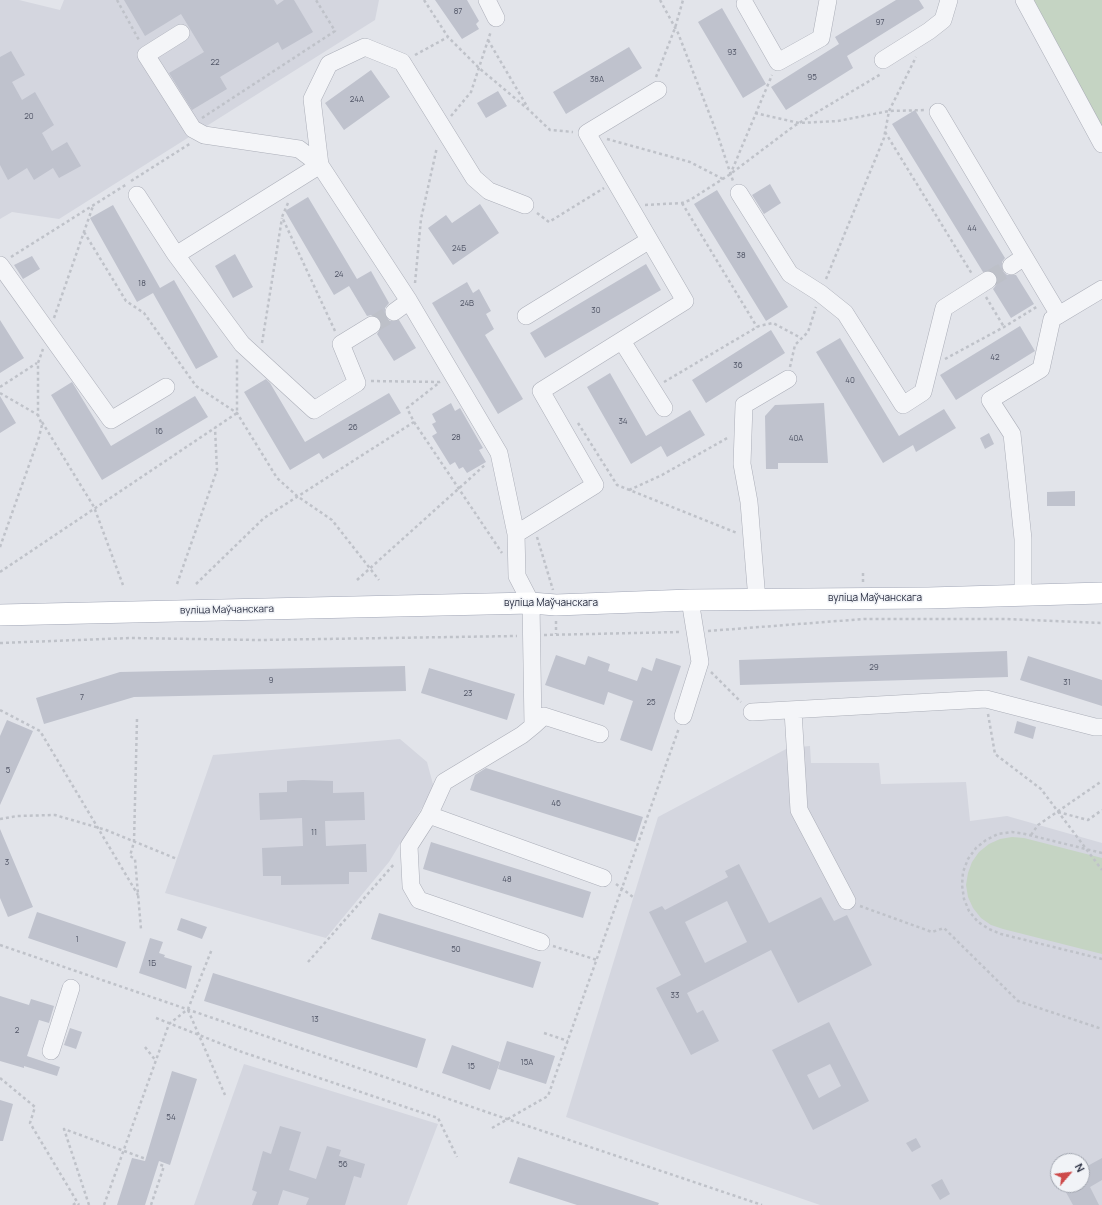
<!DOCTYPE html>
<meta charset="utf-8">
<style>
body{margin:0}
#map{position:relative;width:1102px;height:1205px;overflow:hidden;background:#e2e4ea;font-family:Manrope,sans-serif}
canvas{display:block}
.north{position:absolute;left:1050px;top:1153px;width:40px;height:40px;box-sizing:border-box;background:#f1f3f7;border:1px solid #a1a5af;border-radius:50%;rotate:62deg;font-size:11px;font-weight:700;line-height:16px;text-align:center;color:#2a2f42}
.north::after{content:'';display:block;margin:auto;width:14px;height:18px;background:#cd4949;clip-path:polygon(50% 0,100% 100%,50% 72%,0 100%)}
</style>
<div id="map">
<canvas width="1102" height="1205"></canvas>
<div class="north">N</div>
</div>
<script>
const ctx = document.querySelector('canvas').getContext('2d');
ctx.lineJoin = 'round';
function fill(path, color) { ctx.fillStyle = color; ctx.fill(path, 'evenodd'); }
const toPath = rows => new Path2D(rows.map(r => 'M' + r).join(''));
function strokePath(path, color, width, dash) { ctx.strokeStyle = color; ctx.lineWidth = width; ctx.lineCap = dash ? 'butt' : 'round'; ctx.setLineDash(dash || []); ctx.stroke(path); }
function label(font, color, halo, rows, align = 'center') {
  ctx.font = font + ' Manrope,sans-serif'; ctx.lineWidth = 3; ctx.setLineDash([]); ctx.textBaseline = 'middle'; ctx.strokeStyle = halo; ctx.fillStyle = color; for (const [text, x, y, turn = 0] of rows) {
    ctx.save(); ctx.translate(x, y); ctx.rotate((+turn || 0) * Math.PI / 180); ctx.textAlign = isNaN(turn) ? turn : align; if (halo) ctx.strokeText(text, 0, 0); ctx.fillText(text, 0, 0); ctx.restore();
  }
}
const built = toPath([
 [0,0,19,0,60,10,64,0,379,0,375,20,59,219,12,212,0,219],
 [400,739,427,762,434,788,389,862,326,938,165,893,213,755],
 [810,746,811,763,879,763,881,784,966,782,970,821,1007,816,1102,843,1102,1205,820,1205,566,1117,658,817,788,748],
 [1058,1161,1082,1161,1082,1185,1058,1185],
 [244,1064,438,1124,407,1205,194,1205]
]);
const green = toPath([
 [1028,0,1102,0,1102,136],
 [1012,837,1024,838,1102,858,1102,954,1003,929,991,925,981,918,973,908,968,897,966,885,968,873,972,862,979,852,989,844,1000,839]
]);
const building = toPath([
 [124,0,274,0,277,5,284,0,294,0,313,32,282,50,278,42,220,77,227,89,192,110,169,73,204,52,181,14,145,36],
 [435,0,467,0,479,21,476,24,479,29,462,39],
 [896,0,919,0,924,8,847,56,853,68,786,110,771,87,839,44,835,37],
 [722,8,766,84,743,98,698,22],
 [629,47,642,68,566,114,553,92],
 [11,51,25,75,12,82,22,100,35,92,54,125,42,133,52,151,67,142,81,166,59,178,53,168,34,180,27,168,8,180,0,165,0,57],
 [371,70,390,97,344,130,325,103],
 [498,91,507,106,486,118,477,103],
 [915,110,1005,258,1002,262,1003,271,1007,275,1016,275,1034,304,1011,318,993,289,997,284,997,275,992,271,983,272,892,124],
 [770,184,781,203,764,214,752,195],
 [717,190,788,307,766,321,694,204],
 [308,197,357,279,371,271,389,303,385,308,386,318,390,321,399,320,416,348,394,361,377,334,382,325,380,319,372,315,367,316,349,286,334,295,285,211],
 [480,204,499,233,453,265,428,228,446,215,452,223],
 [113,205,160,288,174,280,218,357,196,369,153,293,137,302,90,218],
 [235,254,253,287,233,298,215,266],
 [32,256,40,269,23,279,14,265],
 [646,264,661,290,545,358,530,333],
 [467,282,473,293,479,289,491,311,486,314,494,329,485,335,523,399,498,414,432,303],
 [0,320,24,358,0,373],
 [1020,326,1035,351,956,400,940,375],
 [771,330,785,353,706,403,692,380],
 [840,338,899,436,944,409,956,428,916,452,913,445,883,463,816,352],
 [610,373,646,436,690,410,705,435,667,457,661,446,631,464,587,387],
 [266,379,270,383,305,442,389,393,401,413,323,459,319,453,290,470,244,392],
 [72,382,111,446,195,396,208,417,102,480,51,395],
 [0,396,16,423,0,433],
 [451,403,455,411,460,408,483,448,479,450,486,462,467,473,463,467,459,469,455,462,450,465,432,436,437,433,432,424,436,422,432,414],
 [824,403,828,463,778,463,778,469,766,469,765,416,775,405],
 [989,433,994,444,985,449,980,438],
 [1075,491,1075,506,1047,506,1047,492],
 [1007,651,1008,677,740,685,739,660],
 [556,655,585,665,588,656,610,664,608,671,637,681,642,667,652,671,656,658,681,666,652,751,620,740,633,701,608,692,604,705,545,685],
 [1028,656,1102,680,1102,706,1020,680],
 [405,666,406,691,134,697,44,724,36,698,120,672],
 [429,668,515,694,507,720,421,693],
 [7,720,33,731,0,805,0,736],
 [1017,721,1036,727,1033,739,1014,733],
 [486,768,643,817,635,842,470,790,475,775],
 [303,780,333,781,333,793,364,792,365,820,325,821,326,846,366,844,367,872,349,872,349,884,281,885,281,876,263,876,262,848,303,846,302,818,260,820,259,793,287,792,287,781],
 [0,829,33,907,8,917,0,898],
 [431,842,591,892,583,918,423,869],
 [739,864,769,923,821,897,834,921,847,915,872,965,798,1003,771,950,687,993,697,1013,703,1010,719,1041,691,1055,656,988,681,975,649,912,662,906,665,910,728,877,725,871],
 [727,901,747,942,705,963,685,922],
 [37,912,126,942,117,968,28,938],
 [379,913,541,962,533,988,371,939],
 [181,918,207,927,202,939,177,930],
 [150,938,163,942,159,953,165,955,164,957,192,966,186,989,139,973],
 [213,973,426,1039,417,1068,204,1001],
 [0,996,29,1005,31,999,54,1006,49,1023,39,1020,27,1056,60,1067,57,1076,24,1066,24,1068,0,1061],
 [829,1022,869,1101,813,1130,772,1050],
 [830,1064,841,1086,819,1098,807,1075],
 [70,1028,82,1032,76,1049,64,1045],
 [507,1041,555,1056,546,1084,498,1069],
 [452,1045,500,1062,490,1090,442,1073],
 [172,1071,197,1079,170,1165,159,1161,145,1205,117,1205,132,1158,145,1161],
 [0,1100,13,1104,3,1141,0,1141],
 [280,1126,301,1132,289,1170,316,1179,327,1146,341,1150,339,1156,365,1164,361,1178,354,1176,345,1205,306,1205,309,1198,283,1190,278,1205,252,1205,257,1192,252,1190,263,1151,271,1154],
 [916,1138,921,1147,912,1152,906,1143],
 [518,1157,659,1203,658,1205,577,1205,509,1183],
 [1102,1158,1102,1180,1090,1187,1099,1205,1073,1205,1062,1185,1082,1185,1082,1169],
 [942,1179,950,1194,940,1200,931,1185]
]);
const minorTunnel = toPath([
 [988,280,1011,266],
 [372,325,394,312]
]);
const path = toPath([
 [117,0,140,42],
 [424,0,448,37,479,68,529,110,550,130,573,132],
 [660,0,678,33,718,136,733,181],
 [488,40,528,108],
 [415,55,448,37],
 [656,77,675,28,683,0],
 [755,113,799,123,838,121,889,111,926,110],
 [451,116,471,92,491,31],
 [202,118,335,31,316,0],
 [885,132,972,274],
 [607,139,690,162,723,179],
 [730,175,772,75],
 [131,181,191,143],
 [288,203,282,217,335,331],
 [682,203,757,327],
 [645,205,682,203,690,200,729,175,794,126,881,74],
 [537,213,549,222,604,188],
 [84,232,126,301,144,313,196,386,237,413,277,478,297,496,332,520,379,580],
 [11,257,127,184],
 [826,279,884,138,889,111,916,57],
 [415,283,421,219,437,147],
 [986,297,1004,327],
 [54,318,93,206],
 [262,343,282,218],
 [945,359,1004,327,1038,306],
 [790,367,795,345,808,332,816,307],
 [371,381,440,382],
 [664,382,759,326,773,323,801,338],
 [0,387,37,363],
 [0,393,38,415],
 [42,422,94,507,123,585],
 [414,422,502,553],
 [578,423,617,485,737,533],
 [629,490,662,475,729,437],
 [537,537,553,590],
 [0,547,39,437,42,425,38,415,38,363,43,349],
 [0,572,237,413,237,359],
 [357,580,486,464],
 [863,582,863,573],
 [177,584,217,470,215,428],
 [196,584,264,518,414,422,407,408,440,382],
 [556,621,556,634],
 [708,631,864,619,1007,619,1102,623],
 [544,635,681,632],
 [0,643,130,638,259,640,517,636],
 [711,672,741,702],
 [0,710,40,731,138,895],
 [988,714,995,754,1041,789,1102,870],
 [137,719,134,842,130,856,135,859,141,929],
 [1058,812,1088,820,1102,810],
 [0,819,17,816,55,815,106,830,177,859],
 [1031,835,1038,825,1102,781],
 [1102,853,1025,834,1012,832,998,834,986,840,976,848,968,859,963,872,962,885,964,899,969,911,978,922,989,929,1001,934,1102,959],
 [616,884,633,897],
 [860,906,932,932,944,928,1018,1001,1102,1029],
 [0,945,507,1119,762,1205],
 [553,946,597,960],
 [308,962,395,863],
 [188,1010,225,1095],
 [156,1018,242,1052,438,1118,457,1157],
 [544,1033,568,1041],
 [145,1047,156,1061],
 [0,1078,35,1107,30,1123,79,1205],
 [492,1128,548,1096,679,728],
 [73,1205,77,1202],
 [89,1205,64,1129,146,1159],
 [104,1205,169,1024,188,1009,212,949],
 [151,1205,164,1166,158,1164]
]);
const minor = toPath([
 [487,0,496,18],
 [1024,0,1102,144],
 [745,4,778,62,821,38,828,0],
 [181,33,146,55,193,129,204,135,299,149,320,165,409,301,499,453,516,534,517,576,531,603,533,726,522,735,444,782,429,815,409,846,411,886,419,900,541,942],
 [883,60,929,31,943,20,949,0],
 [938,112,1059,315],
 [739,193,790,274,820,293,845,313,903,405,923,392,944,308,988,280],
 [137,195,176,255,242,344,314,410,357,383,341,344,372,325],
 [176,255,320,165,312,99,329,64,365,47,402,62,474,178,489,191,525,205],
 [0,265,111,420,166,387],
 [1011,266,1024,257],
 [394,312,409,301],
 [526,316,648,241],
 [622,341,664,408],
 [516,534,595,485,541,391,685,301,587,133,658,90],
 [1023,594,1023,539,1012,434,990,400,1041,369,1052,319,1102,289],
 [757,600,749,502,742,464,744,405,788,379],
 [793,711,799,810,847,901],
 [752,712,986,699,1095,727,1102,727],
 [683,716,700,662,690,600],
 [533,726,544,716,600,734],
 [429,815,603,878],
 [51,1051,71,988]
]);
const major = toPath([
 [0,615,531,603,556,605,690,600,928,598,1102,593]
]);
const numberNames = [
 ["87",458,12],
 ["97",880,23],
 ["93",732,53],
 ["22",215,63],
 ["95",812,78],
 ["38А",597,80],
 ["24А",357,100],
 ["20",29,117],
 ["44",972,229],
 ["24Б",459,249],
 ["38",741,256],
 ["24",339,275],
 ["18",142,284],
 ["24В",467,304],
 ["30",596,311],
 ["42",995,358],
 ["36",738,366],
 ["40",850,381],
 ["34",623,422],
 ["26",353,428],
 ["16",159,432],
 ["28",456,438],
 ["40А",796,439],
 ["29",874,668],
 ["9",271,681],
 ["31",1067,683],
 ["23",468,694],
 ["7",82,698],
 ["25",651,703],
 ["5",8,771],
 ["46",556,804],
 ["11",314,833],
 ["3",7,863],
 ["48",507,880],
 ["1",77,940],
 ["50",456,950],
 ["1Б",152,964],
 ["33",675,996],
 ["13",315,1020],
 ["2",17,1031],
 ["15А",527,1063],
 ["15",471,1067],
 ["54",171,1118],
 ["56",343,1165]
];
const streetNames = [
 ["вуліца Маўчанскага",875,598],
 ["вуліца Маўчанскага",551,603],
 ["вуліца Маўчанскага",227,610,-1]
];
fill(built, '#d4d6df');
fill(green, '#c5d4c3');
fill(building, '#bfc2cd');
strokePath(minorTunnel, '#bdc0c8', 17, [17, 8]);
strokePath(minor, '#abaeb8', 18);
strokePath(major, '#a1a6b6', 22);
strokePath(path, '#bfc2c9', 2.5, [3, 3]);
strokePath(minor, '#f4f5f8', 17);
strokePath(major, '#fff', 21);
label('8px', '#4f5465', null, numberNames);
label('10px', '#2a2f42', '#f1f3f7', streetNames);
</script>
